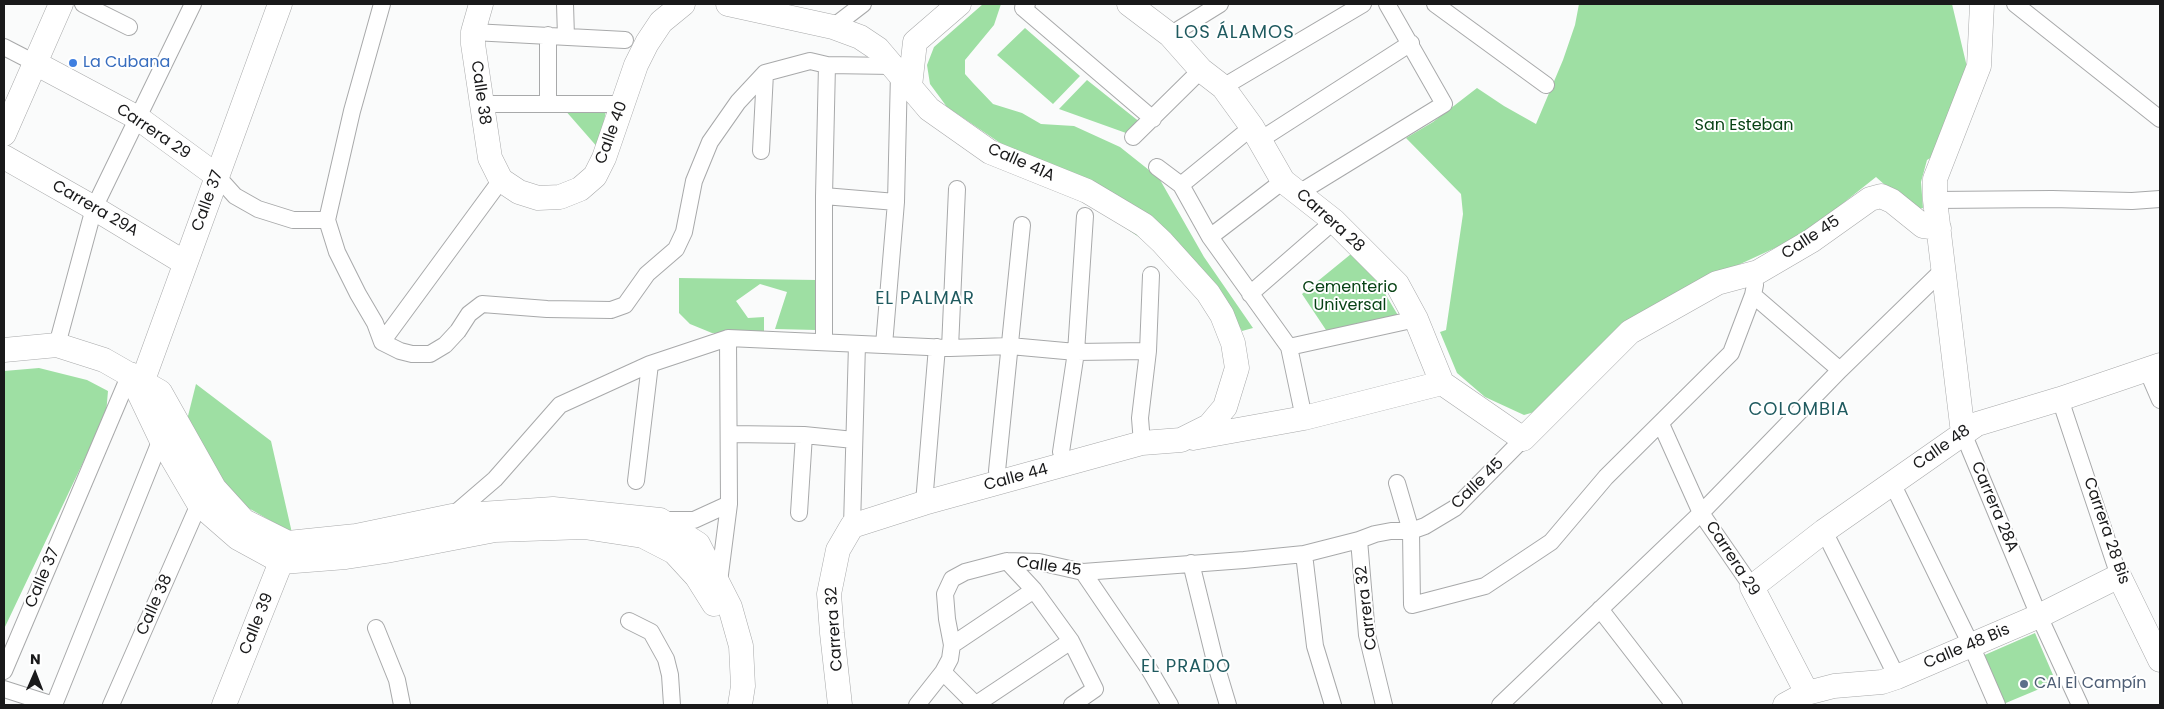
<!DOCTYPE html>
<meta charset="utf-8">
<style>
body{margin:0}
#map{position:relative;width:2164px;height:709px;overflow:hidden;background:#fafbfb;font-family:Poppins,sans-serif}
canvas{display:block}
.frame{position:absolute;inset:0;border:5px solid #19191a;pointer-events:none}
.north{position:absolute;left:10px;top:649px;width:50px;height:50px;-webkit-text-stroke:4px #fff;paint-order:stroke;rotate:1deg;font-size:14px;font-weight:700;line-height:20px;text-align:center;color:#19191a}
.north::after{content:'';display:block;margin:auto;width:18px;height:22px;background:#19191a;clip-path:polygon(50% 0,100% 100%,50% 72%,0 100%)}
</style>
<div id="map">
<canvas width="2164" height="709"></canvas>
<div class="frame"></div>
<div class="north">N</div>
</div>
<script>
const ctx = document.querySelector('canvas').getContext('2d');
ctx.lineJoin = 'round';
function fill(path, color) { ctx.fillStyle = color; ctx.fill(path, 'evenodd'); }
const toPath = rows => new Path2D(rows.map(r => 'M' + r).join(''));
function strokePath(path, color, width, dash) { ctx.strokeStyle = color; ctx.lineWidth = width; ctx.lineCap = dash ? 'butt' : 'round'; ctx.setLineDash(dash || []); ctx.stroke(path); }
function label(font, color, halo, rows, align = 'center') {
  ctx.font = font + ' Poppins,sans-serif'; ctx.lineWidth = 4; ctx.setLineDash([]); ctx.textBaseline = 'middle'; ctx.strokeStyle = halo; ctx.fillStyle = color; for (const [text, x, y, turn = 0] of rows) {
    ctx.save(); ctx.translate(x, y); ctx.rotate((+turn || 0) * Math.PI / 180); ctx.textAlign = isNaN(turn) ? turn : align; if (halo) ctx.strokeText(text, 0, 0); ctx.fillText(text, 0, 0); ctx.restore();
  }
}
const green = toPath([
 [983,4,1001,4,994,25,965,60,965,74,973,83,993,104,1022,113,1041,124,1074,126,1120,147,1159,178,1204,257,1253,328,1242,331,1217,290,947,107,930,84,927,65,934,47],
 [1579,4,1952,4,1967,67,1937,154,1927,160,1921,182,1923,208,1913,210,1876,177,1803,235,1723,272,1538,411,1524,415,1485,397,1457,373,1440,332,1446,330,1463,214,1461,194,1406,138,1433,122,1477,88,1504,106,1536,124,1563,60,1575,25],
 [1025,28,1080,76,1053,104,997,55],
 [1087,80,1141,123,1126,133,1059,109],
 [607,105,599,149,564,109],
 [1351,254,1372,272,1399,317,1330,336,1302,294],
 [679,278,817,280,816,330,775,329,787,292,760,284,736,301,748,318,764,317,764,332,712,333,690,324,679,313],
 [39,368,87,380,108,391,106,414,4,629,4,371],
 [196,384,271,441,292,533,238,502,186,424],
 [2035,633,2056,682,2001,705,1980,657]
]);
const street = toPath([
 [83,4,129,27],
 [382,4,352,111,327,220,337,252,358,294,375,323,382,342],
 [565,4,566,37],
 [1027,4,1023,8,1153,119],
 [1435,4,1546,85],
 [2015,4,2160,119],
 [833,27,863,4],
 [473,32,625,40],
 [548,35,548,104],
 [1170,35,1220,4],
 [4,47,35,63],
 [1223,87,1363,4],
 [481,104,623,104],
 [1133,137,1201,70],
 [1260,140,1411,43],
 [761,151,765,73],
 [1157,167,1181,185,1210,237,1289,347,1304,418],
 [217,176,235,196,258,209,293,220,327,220],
 [1181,185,1252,127],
 [1299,193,1444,104,1387,4],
 [824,196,896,202],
 [1935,200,2052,199,2132,201,2160,199],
 [1210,237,1283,181],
 [1755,285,1753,295,1840,370],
 [1250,294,1334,221],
 [382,342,400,351,412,354,430,354,445,345,458,331,469,314,482,304,547,309,611,310,625,305,647,274,676,249,684,232,694,181,710,142,738,102,765,73,810,61,827,65,893,66],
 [382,342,501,180],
 [824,342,824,196,827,65],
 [57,345,94,208,193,4],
 [884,345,896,202,899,73],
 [1289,347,1416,319],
 [950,348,957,189],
 [1148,351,1151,275],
 [2147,370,2160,400],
 [2060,399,2119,576],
 [1661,424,1701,513,1752,587],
 [1963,433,2039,616,2080,705],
 [730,434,804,435,854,440],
 [1061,452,1076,352,1085,216],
 [997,471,1022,225],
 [636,481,650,364],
 [1397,483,1411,531,1412,605,1485,586,1551,542,1606,477,1731,353,1753,295],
 [1892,483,1971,645,1997,705],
 [924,503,937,347],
 [799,513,804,435],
 [452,516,495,479,560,405,650,364,728,338,950,348,1010,346,1076,352,1148,351,1140,418,1142,443],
 [660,520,694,520,729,504],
 [852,526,857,344],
 [1824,531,1897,677],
 [1359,540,1367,635,1384,705],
 [1304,554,1315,646,1333,705],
 [1007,561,1034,590,1071,641,1095,689,1072,705],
 [1191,563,1216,665,1228,705],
 [1083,572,1149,669,1170,705],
 [719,582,729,504,728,338],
 [1600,609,1674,705],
 [629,621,651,632,666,659,670,675,672,705],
 [376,628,397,680,402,705],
 [952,645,1034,590],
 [4,671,130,374],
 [943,672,976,705],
 [4,689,54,705],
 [54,705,161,439],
 [111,705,199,504],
 [917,705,943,672,950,659,952,645,947,619,945,594,952,579,965,572,1007,561,1039,562,1083,572,1244,560,1304,554,1359,540,1375,534,1391,531,1411,531,1425,526,1455,508,1523,439],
 [975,705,1071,641],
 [1500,705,1701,513,1840,370,1945,268]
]);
const secondary = toPath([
 [481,4,473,32,473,44,490,158,501,180,519,192,538,198,560,197,580,189,595,176,604,158,636,65,647,43,661,22,683,4],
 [728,4,833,27,860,37,878,49,929,109,990,152,1087,191,1144,225,1162,242,1208,293,1222,315,1233,343,1237,368,1225,407,1209,426,1181,440,1142,443,924,503,852,526,838,550,829,594,832,633,840,705],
 [1129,4,1170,35,1201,70,1223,87,1252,127,1283,181,1334,221,1397,284,1416,319,1442,383,1523,439,1630,332,1717,283,1758,272,1811,241,1870,199,1881,196,1892,201,1923,226,1939,228],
 [35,63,138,118,217,176],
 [910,86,915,42,959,4],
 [4,134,61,4],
 [4,157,94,208,185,263],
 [4,350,57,345,104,360,160,392,214,488,244,521,288,543,356,536,452,516,553,509,660,520,698,544,730,607,741,646,743,686,740,705],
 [130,374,161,439,199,504,238,538,282,562,346,557,386,551,495,530,584,527,643,536,674,552,697,577,714,604],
 [142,395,143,380,280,4],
 [1963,433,1935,200,1935,179,1979,66,1982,4],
 [1193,438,1304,418,1442,383],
 [1807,693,1752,587,1824,531,1977,424,2060,399,2160,365],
 [224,705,287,547],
 [1785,705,1807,693,1834,686,1882,682,1897,677,2039,616,2119,576,2160,660]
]);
const markers = [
 [73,63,5,"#3f7fe0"],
 [2024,684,5,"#5c6f8a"]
];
const shopNames = [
 ["La Cubana",83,63]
];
const streetNames = [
 ["Calle 38",480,93,82],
 ["Carrera 29",153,132,34],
 ["Calle 40",612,133,-70],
 ["Calle 41A",1021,163,24],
 ["Calle 37",208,201,-70],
 ["Carrera 29A",95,209,30],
 ["Carrera 28",1330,221,42],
 ["Calle 45",1811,238,-33],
 ["Calle 48",1942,448,-35],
 ["Calle 44",1016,478,-15],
 ["Calle 45",1478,484,-44],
 ["Carrera 28A",1994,507,67],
 ["Carrera 28 Bis",2106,531,71],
 ["Carrera 29",1732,559,57],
 ["Calle 45",1049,567,8],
 ["Calle 37",43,578,-67],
 ["Calle 38",155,605,-66],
 ["Carrera 32",1367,608,-97],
 ["Calle 39",257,624,-68],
 ["Carrera 32",835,629,-94],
 ["Calle 48 Bis",1967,647,-23]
];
const parkNames = [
 ["San Esteban",1744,126],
 ["Cementerio",1350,288],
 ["Universal",1350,306]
];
const serviceNames = [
 ["CAI El Campín",2034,684]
];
const neighbourhoodNames = [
 ["LOS ÁLAMOS",1235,33],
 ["EL PALMAR",925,299],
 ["COLOMBIA",1799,410],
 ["EL PRADO",1186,667]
];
fill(green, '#9edfa3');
strokePath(street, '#a8a9aa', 18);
strokePath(secondary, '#a8a9aa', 25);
strokePath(street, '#fff', 16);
strokePath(secondary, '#fff', 24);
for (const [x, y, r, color] of markers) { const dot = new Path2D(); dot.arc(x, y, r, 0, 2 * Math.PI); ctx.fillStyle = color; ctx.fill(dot); strokePath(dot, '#fff', 2); }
label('16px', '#366cbe', '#fff', shopNames, 'left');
label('16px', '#19191a', '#fff', streetNames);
label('16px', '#084215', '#fff', parkNames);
label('16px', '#4e5e75', '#fff', serviceNames, 'left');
ctx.letterSpacing = '1px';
label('18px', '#1f5a5f', '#fff', neighbourhoodNames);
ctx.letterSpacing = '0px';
</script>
